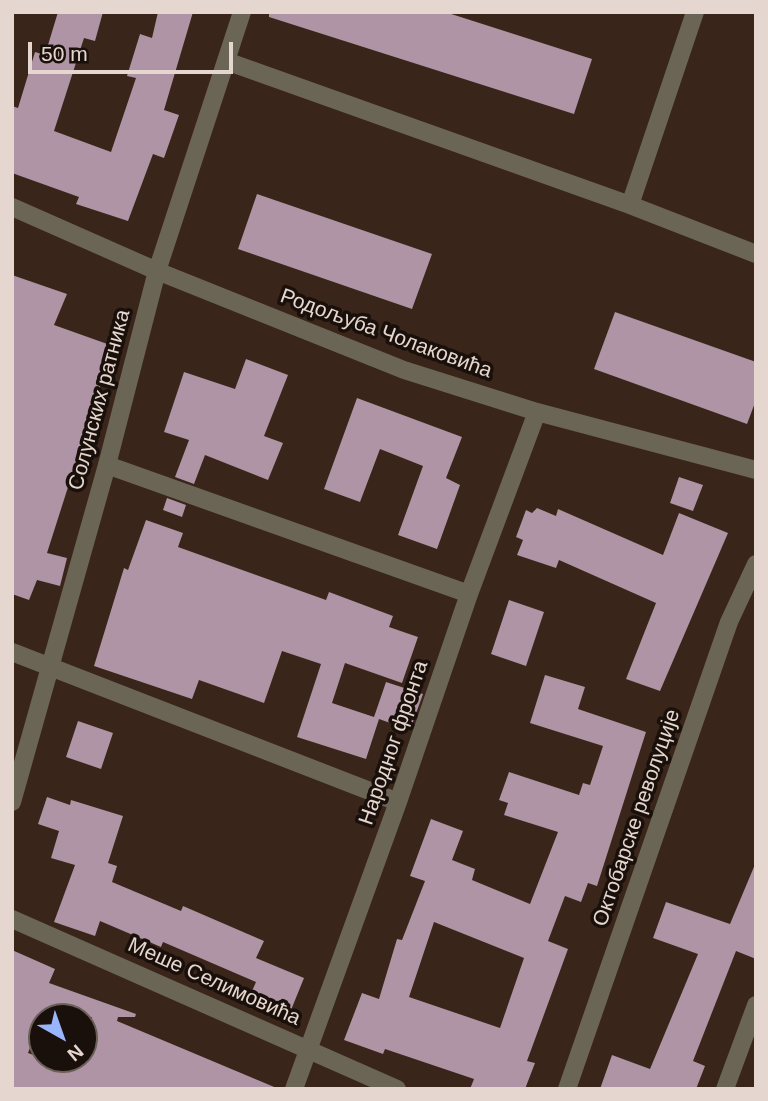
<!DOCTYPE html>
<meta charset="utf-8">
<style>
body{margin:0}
#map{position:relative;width:768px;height:1101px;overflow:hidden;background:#392519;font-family:Helvetica,sans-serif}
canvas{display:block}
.frame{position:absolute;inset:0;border:14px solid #e5d7cf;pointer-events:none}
.north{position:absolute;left:28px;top:1003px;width:70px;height:70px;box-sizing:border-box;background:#1a100b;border:2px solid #6b6059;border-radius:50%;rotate:140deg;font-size:19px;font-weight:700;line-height:28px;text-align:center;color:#e5d7cf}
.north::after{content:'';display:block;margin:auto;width:24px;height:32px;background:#99b5fd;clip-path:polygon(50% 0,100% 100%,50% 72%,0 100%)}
.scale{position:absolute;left:28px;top:42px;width:205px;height:32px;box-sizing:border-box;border:4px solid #e5d7cf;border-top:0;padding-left:9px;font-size:21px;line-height:24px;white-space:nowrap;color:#e5d7cf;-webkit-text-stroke:5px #1a100b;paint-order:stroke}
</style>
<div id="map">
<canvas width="768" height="1101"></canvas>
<div class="frame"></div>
<div class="north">N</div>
<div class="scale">50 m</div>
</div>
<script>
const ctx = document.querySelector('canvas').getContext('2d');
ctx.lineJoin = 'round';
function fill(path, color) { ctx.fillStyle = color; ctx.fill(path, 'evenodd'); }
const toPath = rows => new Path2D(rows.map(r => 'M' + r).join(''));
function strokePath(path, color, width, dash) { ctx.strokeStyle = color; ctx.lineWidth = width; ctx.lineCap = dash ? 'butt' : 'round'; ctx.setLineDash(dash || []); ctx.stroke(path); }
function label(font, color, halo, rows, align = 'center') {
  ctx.font = font + ' Helvetica,sans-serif'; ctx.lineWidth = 7; ctx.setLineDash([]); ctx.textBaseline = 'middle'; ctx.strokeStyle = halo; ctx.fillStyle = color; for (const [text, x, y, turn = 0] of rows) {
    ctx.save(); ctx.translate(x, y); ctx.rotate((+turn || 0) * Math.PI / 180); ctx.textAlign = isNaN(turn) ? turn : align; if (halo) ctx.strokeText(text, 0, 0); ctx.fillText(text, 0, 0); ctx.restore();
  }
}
const building = toPath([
 [58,12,103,12,95,41,84,38,54,131,111,152,136,78,127,76,140,34,152,38,158,12,193,12,164,110,179,115,164,158,153,154,128,221,76,204,79,197,12,173,12,106,18,108,35,52,45,55],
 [269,12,445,12,592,59,574,114,269,17],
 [257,194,432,254,412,309,238,249],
 [12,275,67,294,54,325,113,346,47,553,67,558,60,586,37,580,29,600,12,594],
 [615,312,756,362,756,400,747,424,594,369],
 [246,359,288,375,264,436,283,443,268,480,205,455,194,484,175,477,189,440,164,432,184,372,235,389],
 [357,398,462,437,446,478,460,485,437,549,398,535,423,466,380,449,360,502,324,489],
 [679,477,703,485,693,511,670,503],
 [167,498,186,505,182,517,163,510],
 [537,508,556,516,558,509,663,555,679,513,728,533,660,691,626,679,656,603,559,560,556,568,517,555,523,540,516,537,526,510,532,513],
 [146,520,183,533,178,547,326,600,329,592,393,616,389,627,418,637,402,683,345,663,332,703,374,717,386,682,423,694,410,730,379,719,366,759,297,737,321,664,282,651,264,703,199,680,192,699,94,666,124,568,128,570],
 [509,600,544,612,526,666,491,654],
 [545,675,585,687,578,709,646,732,597,886,588,883,581,902,565,896,548,941,568,949,527,1061,535,1063,525,1089,470,1089,474,1079,385,1049,383,1054,344,1040,362,993,379,999,397,939,402,940,425,881,410,876,431,819,463,831,452,860,475,869,472,880,530,904,558,832,504,815,508,803,499,800,509,772,579,795,583,783,590,785,603,746,530,723],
 [434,922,524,958,500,1028,409,997],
 [78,721,113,733,101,769,66,757],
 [47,797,70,805,71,800,123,816,108,863,117,866,112,882,181,911,183,906,264,941,256,958,304,978,289,1015,249,998,256,982,163,942,161,947,100,921,95,936,54,922,75,865,51,858,59,831,38,824],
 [756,862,756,959,736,951,693,1061,705,1066,696,1089,600,1089,612,1055,650,1069,698,954,653,938,666,902,730,924],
 [12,950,55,969,49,983,136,1014,135,1017,118,1017,117,1021,279,1089,12,1089],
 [42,1017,92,1017,84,1037,84,1059,76,1059,72,1069,28,1053]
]);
const minor = toPath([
 [226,61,630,205,756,254],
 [630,205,695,12],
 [12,207,157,271,404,370,537,412,756,470],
 [107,465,469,594],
 [12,652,398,802],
 [12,802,107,465,157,271,242,12],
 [12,919,397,1089],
 [294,1089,398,802,469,594,537,412],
 [567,1089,729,622,756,564],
 [725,1089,756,1005]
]);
const streetNames = [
 ["Родољуба Чолаковића",386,334,20],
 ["Солунских ратника",100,400,-75],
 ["Народног фронта",394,743,-71],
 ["Октобарске револуције",637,818,-71],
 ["Меше Селимовића",214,982,24]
];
fill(building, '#ae94a4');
strokePath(minor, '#6b6555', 18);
label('21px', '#e5d7cf', '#1a100b', streetNames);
</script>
